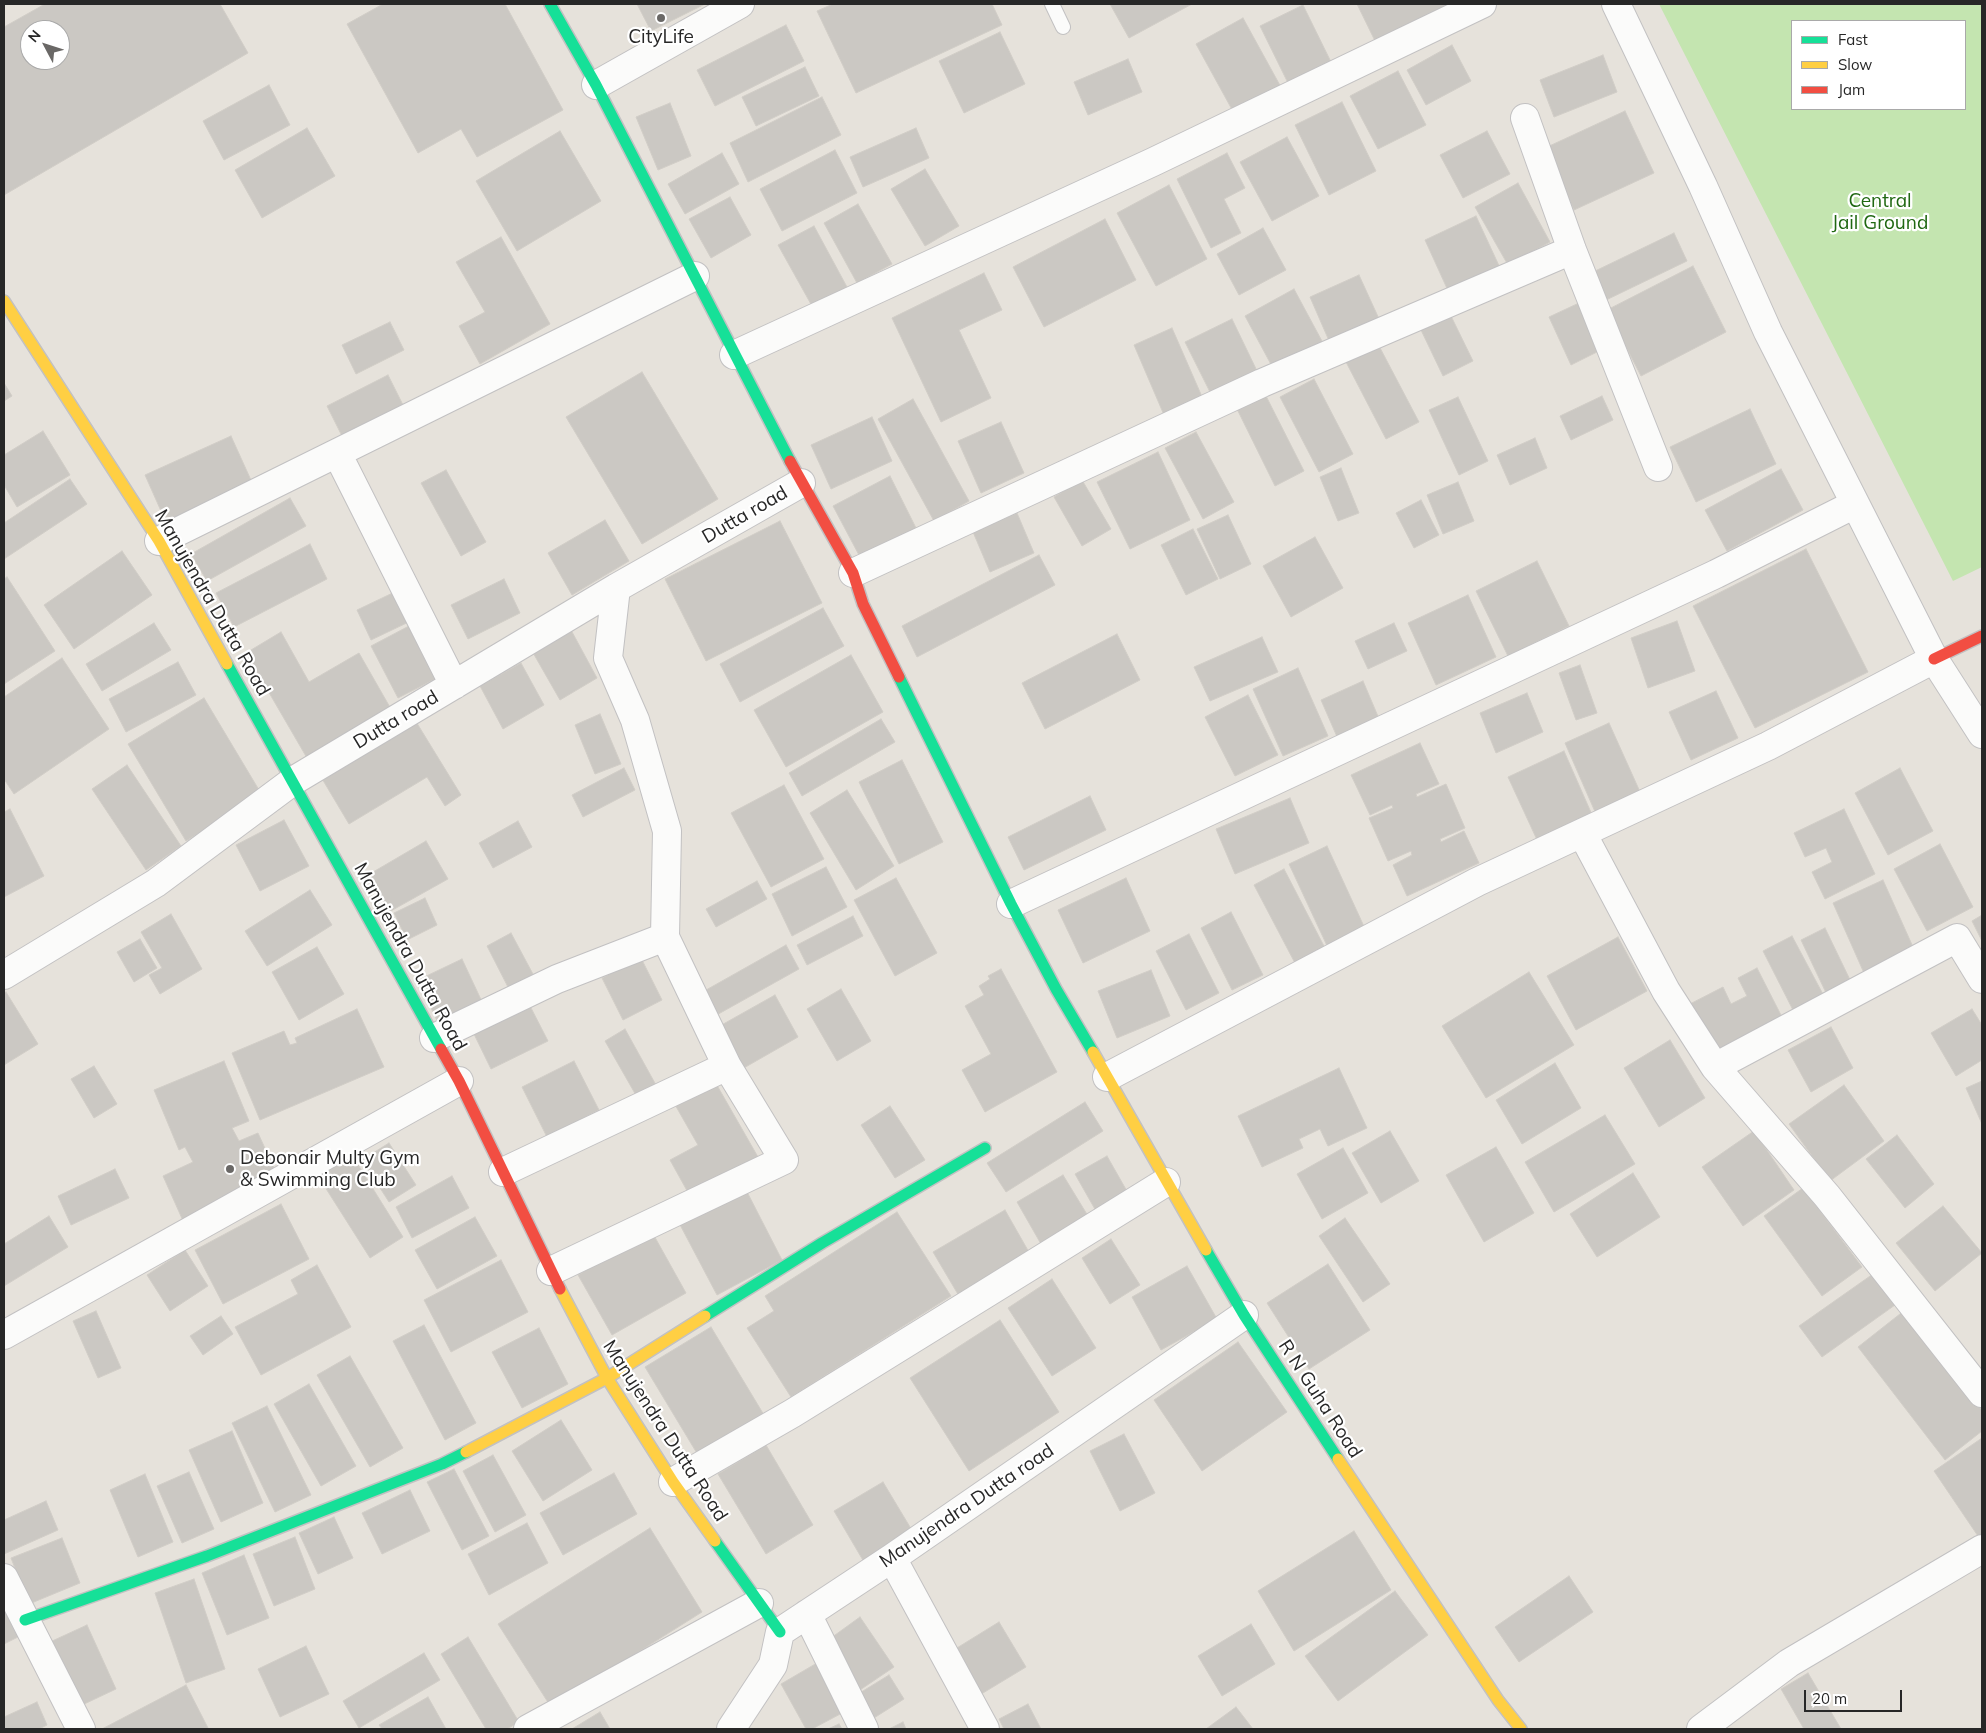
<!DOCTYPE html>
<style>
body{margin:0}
#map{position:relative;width:1986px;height:1733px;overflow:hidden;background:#e6e2db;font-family:Mulish,sans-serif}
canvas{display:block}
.frame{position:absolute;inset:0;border:5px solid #272727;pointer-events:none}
.legend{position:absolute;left:1791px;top:20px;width:175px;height:90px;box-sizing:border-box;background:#fff;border:1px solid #a9a9a9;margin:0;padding:6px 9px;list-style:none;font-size:15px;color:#272727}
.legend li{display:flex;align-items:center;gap:10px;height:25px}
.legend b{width:25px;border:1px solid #a9a9a9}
.north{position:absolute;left:20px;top:20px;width:50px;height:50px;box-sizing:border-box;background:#fff;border:1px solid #a9a9a9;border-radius:50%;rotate:310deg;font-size:14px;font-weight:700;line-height:20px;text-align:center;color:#272727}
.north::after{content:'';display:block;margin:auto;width:18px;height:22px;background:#6a6866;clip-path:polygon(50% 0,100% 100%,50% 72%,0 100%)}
.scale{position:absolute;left:1804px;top:1690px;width:98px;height:22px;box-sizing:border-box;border:2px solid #272727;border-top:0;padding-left:6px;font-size:15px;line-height:18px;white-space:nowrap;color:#272727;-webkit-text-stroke:4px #fff;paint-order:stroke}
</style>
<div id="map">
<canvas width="1986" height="1733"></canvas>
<div class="frame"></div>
<ul class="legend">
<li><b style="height:6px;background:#16e098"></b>Fast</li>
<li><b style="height:6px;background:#ffcf43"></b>Slow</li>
<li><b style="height:6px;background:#f24e42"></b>Jam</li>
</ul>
<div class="north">N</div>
<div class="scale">20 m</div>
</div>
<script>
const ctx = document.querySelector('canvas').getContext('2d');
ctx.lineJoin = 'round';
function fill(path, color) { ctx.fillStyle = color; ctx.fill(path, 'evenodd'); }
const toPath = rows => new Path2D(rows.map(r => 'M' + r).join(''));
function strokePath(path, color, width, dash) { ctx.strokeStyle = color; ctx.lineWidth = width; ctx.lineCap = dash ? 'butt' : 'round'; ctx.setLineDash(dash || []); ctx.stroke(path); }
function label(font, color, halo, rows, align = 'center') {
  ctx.font = font + ' Mulish,sans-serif'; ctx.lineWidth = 4.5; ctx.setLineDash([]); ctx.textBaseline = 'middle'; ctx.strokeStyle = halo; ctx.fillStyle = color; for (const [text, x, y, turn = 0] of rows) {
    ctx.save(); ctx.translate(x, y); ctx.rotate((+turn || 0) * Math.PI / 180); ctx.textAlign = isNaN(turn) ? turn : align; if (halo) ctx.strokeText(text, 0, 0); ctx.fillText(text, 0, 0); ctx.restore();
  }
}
const green = toPath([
 [1659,4,1982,4,1982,567,1953,581],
 [1792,21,1965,21,1965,109,1792,109]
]);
const building = toPath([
 [45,4,220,4,248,53,4,195,4,27,45,4],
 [30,30,60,30,60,60,30,60,30,30],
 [383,4,505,4,563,110,477,157,461,129,418,153,347,24,383,4],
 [637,4,705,4,651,31,637,4],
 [833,4,992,4,1002,25,856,93,817,11,833,4],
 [1110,4,1192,4,1129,38,1110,4],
 [1357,4,1447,4,1450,11,1378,47,1357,4],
 [1303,5,1332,64,1289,85,1260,26,1303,5],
 [1243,18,1282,89,1235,115,1196,44,1243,18],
 [786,25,804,61,715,106,697,70,786,25],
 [1000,32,1025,84,964,113,939,61,1000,32],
 [1452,45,1471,81,1426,105,1407,70,1452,45],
 [1603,55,1617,92,1554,117,1540,80,1603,55],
 [1128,59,1142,92,1088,115,1074,82,1128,59],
 [805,67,819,96,756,126,742,97,805,67],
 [1398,71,1426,125,1378,149,1350,96,1398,71],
 [269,85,290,125,224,160,203,121,269,85],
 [822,97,841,135,748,182,730,143,822,97],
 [1342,102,1376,171,1329,195,1295,125,1342,102],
 [670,103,691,156,658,170,636,117,670,103],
 [1625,111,1654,173,1574,210,1545,148,1625,111],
 [307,128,335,176,262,218,235,170,307,128],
 [916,128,929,158,863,187,850,157,916,128],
 [560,131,601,201,517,251,476,181,560,131],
 [1487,131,1510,174,1463,198,1440,155,1487,131],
 [1287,137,1319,196,1272,221,1240,162,1287,137],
 [835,150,857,193,782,231,760,189,835,150],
 [722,153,739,184,685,214,668,184,722,153],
 [1227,153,1245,188,1224,199,1241,233,1211,248,1177,179,1227,153],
 [925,169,959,226,925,246,891,189,925,169],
 [1518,183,1550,242,1508,265,1475,207,1518,183],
 [1169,185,1207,259,1156,286,1117,213,1169,185],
 [730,197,751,235,711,258,689,219,730,197],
 [858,204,892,264,857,283,824,223,858,204],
 [1476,216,1501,270,1450,295,1425,240,1476,216],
 [1105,219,1136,280,1044,327,1013,267,1105,219],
 [814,226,847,287,812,306,778,245,814,226],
 [1263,228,1286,270,1239,295,1217,254,1263,228],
 [1674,233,1687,261,1604,301,1591,273,1674,233],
 [501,237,550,324,480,364,459,326,485,312,456,262,501,237],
 [1693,266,1726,332,1641,376,1607,310,1693,266],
 [984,273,1002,310,959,330,991,398,941,422,892,318,984,273],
 [1359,275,1380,321,1330,343,1310,297,1359,275],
 [1294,289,1323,343,1274,370,1245,316,1294,289],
 [1579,303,1601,350,1571,365,1549,317,1579,303],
 [1451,316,1473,361,1443,376,1421,330,1451,316],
 [1232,319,1258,373,1212,396,1185,342,1232,319],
 [390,322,404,350,356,374,342,345,390,322],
 [1172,328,1203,399,1164,415,1134,345,1172,328],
 [1378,344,1419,422,1386,439,1346,362,1378,344],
 [642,372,718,499,642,544,566,417,642,372],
 [388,375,404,407,343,438,327,406,388,375],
 [1314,379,1353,454,1319,472,1280,397,1314,379],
 [4,383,12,396,4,401,4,383],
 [1265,394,1304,471,1275,486,1237,409,1265,394],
 [1602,396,1613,420,1571,440,1560,416,1602,396],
 [1458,397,1488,461,1459,475,1429,410,1458,397],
 [913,399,969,501,934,521,878,419,913,399],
 [1750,409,1776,464,1696,502,1670,447,1750,409],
 [872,417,892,461,831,489,811,445,872,417],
 [1001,422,1024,473,981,493,958,441,1001,422],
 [43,431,70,475,17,507,4,485,4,455,43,431],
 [1196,432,1234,502,1203,519,1165,448,1196,432],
 [231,436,255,489,169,529,145,475,231,436],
 [1535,438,1547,468,1510,485,1497,455,1535,438],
 [1158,452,1190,520,1130,549,1097,482,1158,452],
 [1341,468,1359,513,1338,521,1320,477,1341,468],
 [1781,469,1803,510,1727,551,1705,510,1781,469],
 [446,470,486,542,461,556,421,483,446,470],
 [890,476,916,528,860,557,833,506,890,476],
 [70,479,87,504,4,559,4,523,70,479],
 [1082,480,1111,529,1082,546,1054,497,1082,480],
 [1458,482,1474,521,1443,534,1427,495,1458,482],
 [290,498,306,526,207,581,191,554,290,498],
 [1421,500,1439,535,1414,548,1396,513,1421,500],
 [1017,513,1034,553,990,572,973,532,1017,513],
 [1228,515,1251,564,1220,579,1197,529,1228,515],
 [605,520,629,561,572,595,548,553,605,520],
 [780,521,822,603,706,661,665,579,780,521],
 [1193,529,1218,579,1186,595,1161,545,1193,529],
 [1315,537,1343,588,1291,617,1263,566,1315,537],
 [310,544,327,579,234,627,216,593,310,544],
 [1806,549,1868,672,1755,728,1693,606,1806,549],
 [122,551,152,595,74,649,44,605,122,551],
 [1039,555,1055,585,917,657,902,626,1039,555],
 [1537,561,1569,626,1508,656,1476,591,1537,561],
 [7,577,55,651,4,684,4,579,7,577],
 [504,579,520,613,468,639,451,605,504,579],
 [401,589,415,619,371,640,357,610,401,589],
 [1468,595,1496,657,1436,685,1408,623,1468,595],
 [823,608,844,646,740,702,720,664,823,608],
 [1677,621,1695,671,1648,688,1631,638,1677,621],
 [154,623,171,650,102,691,86,664,154,623],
 [1394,623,1407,651,1368,669,1355,641,1394,623],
 [409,626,437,678,398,698,371,646,409,626],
 [571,630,597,678,560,700,532,651,571,630],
 [281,632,309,682,359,653,391,709,307,758,246,653,281,632],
 [1117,634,1140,680,1045,729,1022,683,1117,634],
 [1262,637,1278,672,1210,701,1194,667,1262,637],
 [851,655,883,712,786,767,754,710,851,655],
 [62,658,109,729,14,794,4,779,4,697,62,658],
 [178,662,196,695,126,732,109,699,178,662],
 [521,663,544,705,503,729,480,686,521,663],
 [1580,665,1597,713,1576,720,1559,673,1580,665],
 [1298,668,1328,736,1283,756,1253,689,1298,668],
 [1363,681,1380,721,1338,739,1321,700,1363,681],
 [1716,691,1738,738,1691,760,1669,712,1716,691],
 [1527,693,1543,732,1496,753,1480,713,1527,693],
 [1248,695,1278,755,1235,776,1205,717,1248,695],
 [204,698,262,795,186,841,128,744,204,698],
 [600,714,621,764,595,774,575,725,600,714],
 [881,719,895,742,802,796,789,773,881,719],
 [415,720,461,795,445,806,427,777,349,824,321,777,415,720],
 [1609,723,1641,794,1596,814,1565,743,1609,723],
 [1420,743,1439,784,1416,794,1417,797,1446,784,1465,828,1440,839,1441,842,1464,831,1479,863,1407,896,1393,865,1412,855,1411,851,1388,861,1369,818,1393,808,1392,805,1370,815,1351,775,1420,743],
 [1564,751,1593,817,1538,842,1508,777,1564,751],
 [902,760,943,842,899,864,859,782,902,760],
 [127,765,181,846,146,870,92,789,127,765],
 [624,768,635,790,583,817,572,795,624,768],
 [1900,768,1933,831,1888,855,1855,793,1900,768],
 [784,785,824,859,771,887,731,813,784,785],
 [847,790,894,866,856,890,810,813,847,790],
 [1090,796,1106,830,1024,870,1008,837,1090,796],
 [1290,798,1309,843,1235,874,1216,829,1290,798],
 [10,809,44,876,4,897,4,812,10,809],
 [1844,809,1875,874,1825,899,1812,872,1832,862,1826,848,1805,857,1794,833,1844,809],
 [284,820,309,866,260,891,236,845,284,820],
 [518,821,532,847,493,868,479,843,518,821],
 [426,841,448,879,389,912,368,875,426,841],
 [1940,844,1973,907,1927,931,1894,869,1940,844],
 [1327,846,1367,933,1329,950,1289,864,1327,846],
 [826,867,847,907,792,936,772,894,826,867],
 [1284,869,1326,950,1296,965,1254,885,1284,869],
 [896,878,937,953,895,976,854,900,896,878],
 [1126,878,1150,931,1083,963,1058,910,1126,878],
 [1883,880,1913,947,1899,953,1900,957,1864,973,1833,903,1883,880],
 [757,881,767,899,716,927,706,909,757,881],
 [310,890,332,925,267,966,245,931,310,890],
 [425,898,437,925,407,940,394,913,425,898],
 [1231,912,1263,975,1232,990,1201,928,1231,912],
 [171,914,202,969,160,994,149,975,162,968,141,932,171,914],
 [1982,915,1982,941,1972,921,1982,915],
 [853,916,863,936,807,965,797,945,853,916],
 [1825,928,1853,986,1828,997,1801,940,1825,928],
 [511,933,534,976,509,989,487,946,511,933],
 [1189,934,1219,993,1186,1010,1156,951,1189,934],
 [1792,936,1825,998,1795,1014,1763,951,1792,936],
 [1618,937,1647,991,1576,1030,1547,976,1618,937],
 [140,939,157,968,134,982,117,952,140,939],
 [786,945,799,969,713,1017,699,994,786,945],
 [317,947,344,994,299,1020,272,972,317,947],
 [641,958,662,1000,623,1020,602,978,641,958],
 [462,959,484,1006,440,1027,418,980,462,959],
 [1757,968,1784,1021,1716,1057,1688,1005,1723,987,1731,1004,1747,996,1738,978,1757,968],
 [1001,969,1057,1072,985,1112,962,1070,991,1054,965,1006,984,995,979,986,990,979,988,976,1001,969],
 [1151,970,1170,1016,1117,1038,1098,991,1151,970],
 [1529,972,1574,1045,1486,1098,1442,1026,1529,972],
 [841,989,871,1041,837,1061,807,1009,841,989],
 [6,992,38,1044,4,1065,4,994,6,992],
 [775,995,798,1037,742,1069,718,1027,775,995],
 [529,1004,548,1041,491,1069,473,1032,529,1004],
 [357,1009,384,1067,260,1120,232,1053,284,1031,290,1045,297,1043,295,1038,357,1009],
 [1972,1009,1982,1025,1982,1060,1956,1076,1931,1033,1972,1009],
 [1831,1027,1853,1068,1811,1092,1788,1050,1831,1027],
 [625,1029,656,1085,637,1097,605,1041,625,1029],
 [1670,1040,1705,1098,1659,1127,1624,1068,1670,1040],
 [224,1061,249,1121,232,1128,239,1141,258,1133,279,1179,184,1223,163,1176,193,1162,185,1147,179,1150,154,1090,224,1061],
 [574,1061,599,1110,547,1137,522,1087,574,1061],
 [1555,1063,1581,1108,1522,1144,1496,1100,1555,1063],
 [94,1066,117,1104,94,1118,71,1079,94,1066],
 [1339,1068,1367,1128,1328,1146,1320,1129,1299,1139,1303,1148,1262,1167,1238,1116,1339,1068],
 [714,1080,758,1157,690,1196,670,1160,698,1145,674,1103,714,1080],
 [1982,1081,1982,1124,1966,1088,1982,1081],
 [1844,1085,1884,1141,1830,1181,1789,1124,1844,1085],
 [1085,1102,1103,1131,1006,1192,987,1163,1085,1102],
 [890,1106,925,1160,895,1178,861,1125,890,1106],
 [1605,1115,1635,1164,1554,1212,1525,1162,1605,1115],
 [1390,1131,1419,1181,1381,1203,1352,1153,1390,1131],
 [1754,1131,1794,1190,1743,1226,1702,1167,1754,1131],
 [1897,1135,1934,1184,1905,1208,1866,1159,1897,1135],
 [389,1143,416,1185,389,1202,362,1160,389,1143],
 [1496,1147,1534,1213,1484,1242,1446,1175,1496,1147],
 [1343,1148,1368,1193,1322,1219,1297,1174,1343,1148],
 [352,1155,403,1237,370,1258,318,1176,352,1155],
 [1107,1156,1128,1193,1096,1211,1075,1174,1107,1156],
 [115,1169,129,1198,71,1225,58,1196,115,1169],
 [1633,1173,1660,1217,1597,1257,1570,1214,1633,1173],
 [1063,1175,1088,1216,1041,1244,1017,1202,1063,1175],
 [452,1176,469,1208,412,1238,396,1207,452,1176],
 [744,1186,782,1260,717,1295,678,1221,744,1186],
 [1803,1188,1862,1267,1822,1296,1764,1216,1803,1188],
 [281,1204,309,1259,223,1304,195,1250,281,1204],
 [1943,1206,1982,1253,1935,1291,1896,1243,1943,1206],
 [1005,1210,1030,1254,959,1296,933,1252,1005,1210],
 [897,1212,951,1296,791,1397,747,1328,774,1311,765,1296,897,1212],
 [49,1216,68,1247,4,1286,4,1244,49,1216],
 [475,1217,497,1256,437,1289,415,1250,475,1217],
 [1345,1218,1390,1284,1363,1302,1319,1236,1345,1218],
 [652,1232,686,1293,612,1335,578,1275,652,1232],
 [1111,1239,1140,1285,1110,1304,1082,1258,1111,1239],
 [185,1250,208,1286,170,1311,147,1275,185,1250],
 [501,1260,528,1312,451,1352,424,1300,501,1260],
 [1328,1264,1370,1330,1309,1369,1267,1303,1328,1264],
 [317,1265,351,1327,261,1375,235,1327,298,1294,291,1280,317,1265],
 [1187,1266,1217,1319,1161,1350,1132,1297,1187,1266],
 [1873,1274,1895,1305,1822,1357,1799,1326,1873,1274],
 [1052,1279,1096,1348,1052,1376,1008,1308,1052,1279],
 [1905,1310,1982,1410,1982,1431,1945,1460,1858,1347,1905,1310],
 [96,1311,121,1368,98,1378,73,1321,96,1311],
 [221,1316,233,1334,203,1355,190,1336,221,1316],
 [1000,1320,1059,1412,969,1471,910,1378,1000,1320],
 [424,1325,476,1423,445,1440,393,1341,424,1325],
 [711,1327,764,1415,698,1455,645,1367,711,1327],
 [539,1328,568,1384,522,1408,492,1352,539,1328],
 [1238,1342,1287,1412,1202,1471,1154,1400,1238,1342],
 [350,1356,403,1448,370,1467,317,1375,350,1356],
 [309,1384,356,1466,321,1486,274,1404,309,1384],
 [267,1406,311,1495,275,1512,232,1423,267,1406],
 [561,1420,592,1470,543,1501,512,1451,561,1420],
 [232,1431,263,1503,221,1522,189,1450,232,1431],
 [1124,1434,1155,1493,1120,1511,1090,1451,1124,1434],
 [1982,1438,1982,1542,1934,1471,1982,1438],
 [766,1445,813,1525,766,1554,718,1474,766,1445],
 [493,1455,526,1515,495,1532,463,1471,493,1455],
 [454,1469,489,1536,462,1550,427,1482,454,1469],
 [189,1472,214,1529,182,1543,157,1486,189,1472],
 [614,1473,637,1514,563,1555,540,1513,614,1473],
 [145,1474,173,1542,138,1557,110,1490,145,1474],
 [883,1482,913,1532,864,1562,834,1511,883,1482],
 [410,1490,430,1531,382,1554,362,1513,410,1490],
 [46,1501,58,1530,4,1554,4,1520,46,1501],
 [334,1517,353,1558,318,1574,299,1533,334,1517],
 [527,1523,548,1563,489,1595,468,1554,527,1523],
 [650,1528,702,1612,551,1707,498,1624,650,1528],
 [1354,1531,1391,1590,1294,1651,1258,1591,1354,1531],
 [295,1537,315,1589,274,1606,253,1554,295,1537],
 [62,1538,80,1583,29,1604,11,1558,62,1538],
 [244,1555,269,1618,227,1635,202,1573,244,1555],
 [1569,1576,1593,1612,1519,1662,1495,1627,1569,1576],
 [194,1579,225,1669,186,1683,155,1593,194,1579],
 [1395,1591,1428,1635,1338,1701,1305,1656,1395,1591],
 [4,1605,22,1635,4,1644,4,1605],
 [860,1617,894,1667,857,1692,824,1643,860,1617],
 [999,1622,1026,1667,978,1696,952,1651,999,1622],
 [1251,1624,1275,1664,1222,1696,1198,1656,1251,1624],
 [87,1625,116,1689,80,1706,50,1642,87,1625],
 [468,1637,519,1722,507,1729,486,1729,441,1654,468,1637],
 [306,1646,329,1694,280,1717,258,1669,306,1646],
 [424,1653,440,1680,359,1728,343,1701,424,1653],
 [817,1663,844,1712,812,1729,806,1729,781,1684,817,1663],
 [1808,1673,1841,1729,1804,1729,1781,1689,1808,1673],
 [889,1675,904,1699,866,1723,850,1699,889,1675],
 [186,1685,208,1728,205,1729,102,1729,186,1685],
 [428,1697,446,1729,382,1729,379,1725,428,1697],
 [37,1702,47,1725,39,1729,4,1729,4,1717,37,1702],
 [1028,1704,1041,1729,1004,1729,999,1719,1028,1704],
 [1236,1707,1253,1729,1206,1729,1236,1707],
 [600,1712,610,1729,572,1729,600,1712],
 [903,1722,906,1729,889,1729,903,1722],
 [839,1724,842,1729,828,1729,839,1724]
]);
const lane = toPath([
 [1052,4,1063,27]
]);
const street = toPath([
 [1616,4,1703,186,1768,332,1934,659,1982,734],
 [596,85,740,4],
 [1525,118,1572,250,1658,467],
 [734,355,1153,162,1482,4],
 [337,453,454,685],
 [159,541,695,276],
 [853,573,1262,383,1572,250],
 [1582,833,1666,991,1715,1067,1957,938,1982,979],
 [1011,904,1716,574,1855,504],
 [4,975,156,883,293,781,616,588,801,483],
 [434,1038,557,979,665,937,667,831,635,720,608,658,616,588],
 [1715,1067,1827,1196,1982,1393],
 [1107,1077,1477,882,1768,746,1934,659],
 [503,1172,727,1066],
 [551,1271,784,1160,727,1066,665,937],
 [4,1335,459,1081],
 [673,1482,793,1413,1166,1182],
 [892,1558,985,1729],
 [4,1578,81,1729],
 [807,1614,864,1729],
 [528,1729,759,1603],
 [731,1729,773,1665,780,1632,892,1558,1244,1315],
 [1701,1729,1789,1663,1982,1549]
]);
const fast = toPath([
 [550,4,596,85,790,461],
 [227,664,441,1049],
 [899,677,1011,904,1056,989,1093,1052],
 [1206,1250,1244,1315,1338,1459],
 [705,1316,822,1243,985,1148],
 [715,1541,780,1632],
 [25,1620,207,1556,442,1464,466,1452]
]);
const slow = toPath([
 [4,301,159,541,227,664],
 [1093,1052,1206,1250],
 [560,1289,607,1378,673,1482,715,1541],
 [466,1452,607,1378,705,1316],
 [1338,1459,1498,1700,1521,1729]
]);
const jam = toPath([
 [790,461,853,573,863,604,899,677],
 [1934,659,1982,636],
 [441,1049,459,1081,560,1289]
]);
const markers = [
 [661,18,5,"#6a6866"],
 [230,1169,5,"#6a6866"]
];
const poiNames = [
 ["CityLife",661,37],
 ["Debonair Multy Gym",240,1158,"left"],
 ["& Swimming Club",240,1180,"left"]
];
const parkNames = [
 ["Central",1880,201],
 ["Jail Ground",1880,223]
];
const streetNames = [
 ["Dutta road",745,515,-30],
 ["Manujendra Dutta Road",212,603,60],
 ["Dutta road",396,720,-31],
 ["Manujendra Dutta Road",410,957,61],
 ["R N Guha Road",1320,1399,57],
 ["Manujendra Dutta Road",665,1431,57],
 ["Manujendra Dutta road",967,1506,-34]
];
fill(green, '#c4e5b0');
fill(building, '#cbc8c3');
strokePath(building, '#d1cdc7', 1);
strokePath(lane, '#c2c1c2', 16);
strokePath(street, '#c2c1c2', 30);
strokePath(fast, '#c2c1c2', 14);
strokePath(slow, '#c2c1c2', 14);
strokePath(jam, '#c2c1c2', 14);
strokePath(lane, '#fbfbfa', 14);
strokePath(street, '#fbfbfa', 28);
strokePath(fast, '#16e098', 11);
strokePath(slow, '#ffcf43', 11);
strokePath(jam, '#f24e42', 11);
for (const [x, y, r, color] of markers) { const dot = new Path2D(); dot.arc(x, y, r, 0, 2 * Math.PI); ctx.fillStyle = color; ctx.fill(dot); strokePath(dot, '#fff', 2); }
label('19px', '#272727', '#fff', poiNames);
label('19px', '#206812', '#fff', parkNames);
label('19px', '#272727', '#fff', streetNames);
</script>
